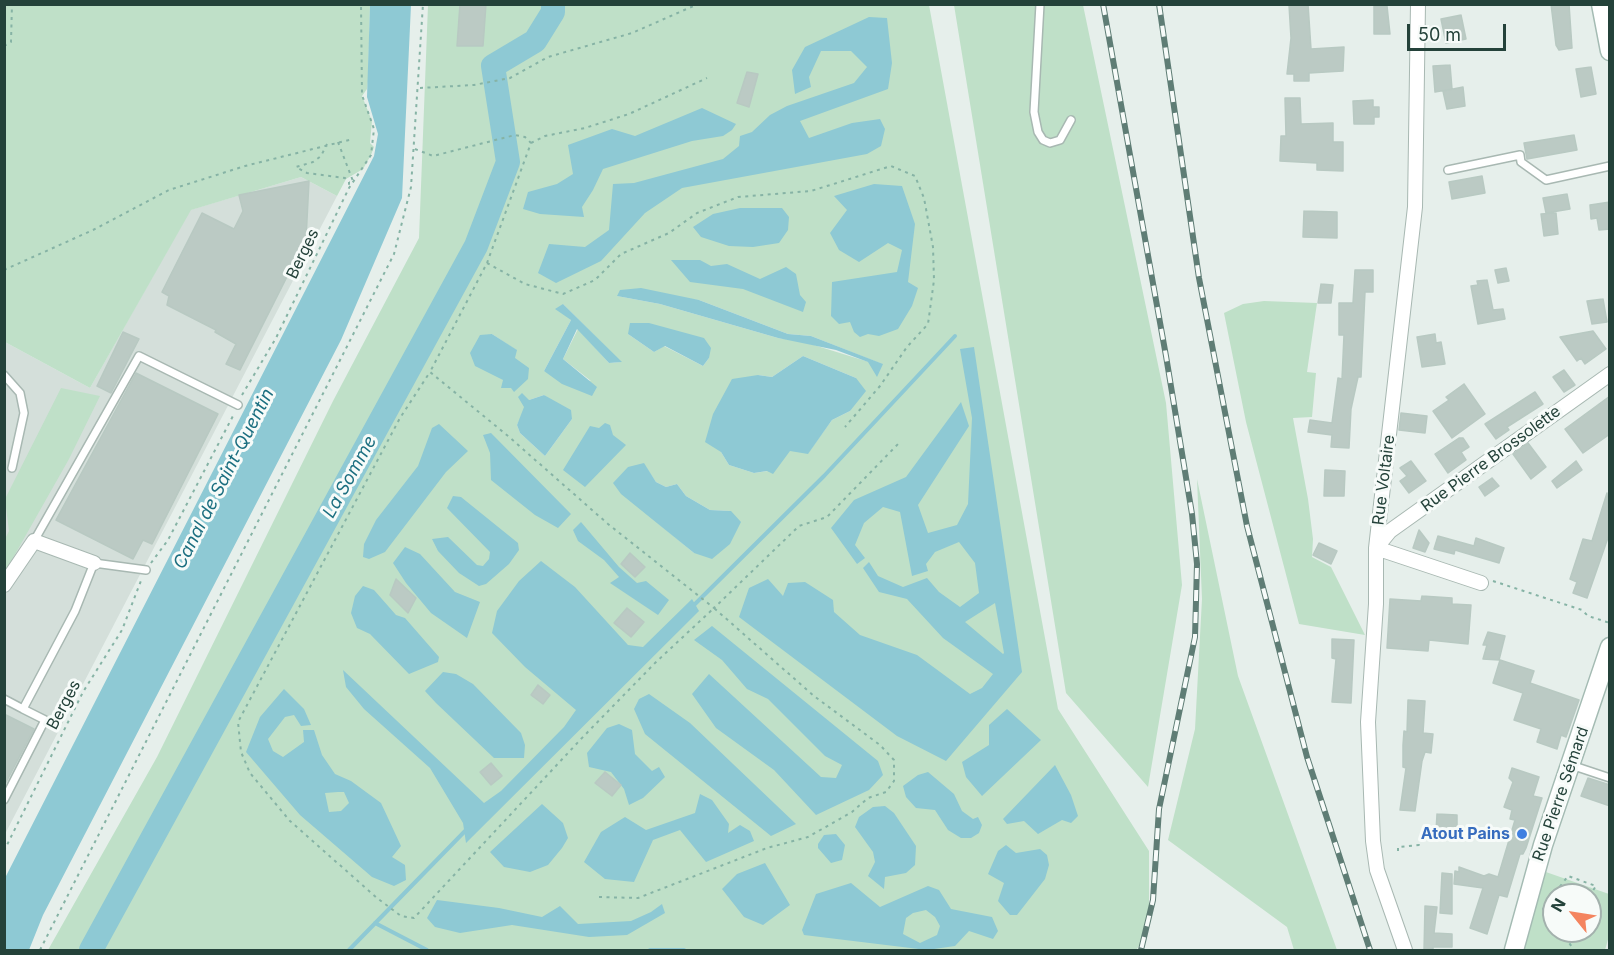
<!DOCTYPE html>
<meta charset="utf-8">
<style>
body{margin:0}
#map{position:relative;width:1614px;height:955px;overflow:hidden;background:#e6efeb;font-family:Inter,sans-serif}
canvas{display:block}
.frame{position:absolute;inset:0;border:6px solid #24423a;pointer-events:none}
.north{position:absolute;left:1542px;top:883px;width:60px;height:60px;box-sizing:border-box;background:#f7fbf9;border:2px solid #a3b1ad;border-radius:50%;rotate:300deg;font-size:16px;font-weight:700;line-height:24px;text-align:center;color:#24423a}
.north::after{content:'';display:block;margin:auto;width:21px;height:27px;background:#f4845f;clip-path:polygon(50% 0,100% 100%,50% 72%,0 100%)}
.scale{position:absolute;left:1407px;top:24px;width:99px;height:27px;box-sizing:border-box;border:3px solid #24423a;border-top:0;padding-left:8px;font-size:18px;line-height:21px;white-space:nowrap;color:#24423a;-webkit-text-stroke:4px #f7fbf9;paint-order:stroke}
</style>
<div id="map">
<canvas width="1614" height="955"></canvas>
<div class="frame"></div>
<div class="north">N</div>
<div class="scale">50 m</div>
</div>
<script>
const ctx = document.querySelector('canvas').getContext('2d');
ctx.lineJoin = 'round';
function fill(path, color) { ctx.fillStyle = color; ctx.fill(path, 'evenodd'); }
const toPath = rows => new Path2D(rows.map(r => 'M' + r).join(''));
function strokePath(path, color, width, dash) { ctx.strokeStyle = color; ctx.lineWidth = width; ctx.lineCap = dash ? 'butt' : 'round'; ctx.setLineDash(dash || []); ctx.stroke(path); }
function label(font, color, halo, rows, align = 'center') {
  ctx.font = font + ' Inter,sans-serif'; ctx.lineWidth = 6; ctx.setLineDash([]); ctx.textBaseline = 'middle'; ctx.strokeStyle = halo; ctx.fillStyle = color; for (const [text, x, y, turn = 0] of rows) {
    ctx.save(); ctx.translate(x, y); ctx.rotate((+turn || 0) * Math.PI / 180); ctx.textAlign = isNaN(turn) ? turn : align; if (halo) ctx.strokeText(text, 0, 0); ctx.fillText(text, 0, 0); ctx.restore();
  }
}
const built = toPath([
 [301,177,337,196,5,834,5,342,90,388,190,210]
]);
const green = toPath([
 [4,5,370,5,368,82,367,89,362,96,372,121,370,143,374,147,371,155,363,169,346,179,337,196,301,177,191,210,90,388,5,342],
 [428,5,929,5,1058,709,1149,851,1149,909,1140,945,1136,950,48,950,157,757,333,401,419,238],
 [617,296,699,300,788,334,811,336,882,364,869,362,801,341,778,338,660,304],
 [563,304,621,362,609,363,578,329,563,359,591,381,544,371,571,320],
 [492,334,516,350,502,388,504,380,487,370],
 [628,334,709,358,703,366,664,346,654,352],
 [803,356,856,378,850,411,832,420,808,453,790,450,768,471,754,473,729,465,721,452,758,375,772,377],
 [544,395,572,419,545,456,520,433,517,425,529,400],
 [643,463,656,482,666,487,677,484,686,496,710,510,731,511,694,553,659,524],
 [954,5,1083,5,1166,403,1182,585,1148,787,1066,693],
 [1264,301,1317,303,1307,372,1316,373,1312,417,1293,418,1308,499,1313,539,1312,557,1331,567,1365,635,1299,624,1246,422,1224,313,1243,304],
 [61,388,100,396,69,459,5,572,5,539,9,531,5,499],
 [1197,479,1238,676,1337,950,1294,950,1287,927,1168,840,1195,729,1202,599],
 [1543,871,1609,894,1609,936,1605,950,1524,950],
 [1554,895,1590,895,1590,931,1554,931]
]);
const water = toPath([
 [370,5,411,5,402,198,341,340,43,915,29,950,5,950,5,878,374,156,378,134,367,97],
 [869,17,887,18,892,63,888,89,800,121,809,138,852,123,880,119,885,129,881,146,867,154,682,188,645,213,601,261,556,283,538,273,549,244,585,247,609,230,613,184,634,183,723,159,739,146,740,136,752,132,770,115,787,106,854,83,867,67,851,51,821,51,809,77,811,87,795,94,792,70,805,47],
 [702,108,736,124,732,130,723,136,692,141,603,169,593,190,582,207,584,217,540,214,523,209,528,192,557,184,573,174,568,145,612,129,635,136],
 [874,184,902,186,915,224,908,282,918,288,912,306,898,329,879,336,868,334,860,337,854,332,850,322,839,324,831,316,832,282,897,272,902,250,888,243,859,262,839,250,830,233,847,210,834,196],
 [740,208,782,208,789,217,788,230,779,243,753,247,729,246,701,237,693,227,713,214],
 [671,260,700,260,711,266,727,264,760,279,786,267,796,274,800,295,806,302,803,312,743,289,690,282],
 [641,288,699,300,788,334,811,336,883,364,877,377,868,362,836,350,778,338,660,304,617,296,620,290],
 [563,304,622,362,609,363,577,329,563,359,597,387,592,396,562,384,544,371,571,320,555,309],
 [630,323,649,323,704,338,711,348,709,358,703,366,665,346,654,352,628,334],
 [492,334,517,350,515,358,529,368,528,379,514,392,511,388,501,388,503,380,475,366,470,353,480,335],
 [974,347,1022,672,946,761,897,736,739,617,749,588,768,579,783,596,788,583,805,582,833,600,834,612,860,635,917,655,970,694,982,688,993,674,943,638,907,599,879,592,863,568,869,562,878,576,903,587,927,578,939,592,960,607,979,593,975,563,959,542,935,552,926,564,928,571,912,576,900,512,883,507,864,523,855,545,865,558,857,564,831,528,854,500,906,477,961,402,969,426,918,505,928,533,957,525,968,504,972,418,960,349],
 [995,603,1004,653,1003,654,965,622],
 [803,356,856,378,866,391,850,411,832,420,808,454,790,451,773,474,767,471,754,473,729,465,721,452,705,442,713,414,732,379,758,375,772,377],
 [522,393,529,400,544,395,571,410,572,419,545,456,520,433,517,425,524,407,518,397],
 [605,423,610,425,613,435,626,445,585,487,563,470,590,426,599,428],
 [439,424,468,451,446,472,385,552,369,559,363,557,364,544,376,520,418,466,432,428],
 [491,433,571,514,558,528,535,515,491,480,490,453,483,435],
 [644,463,656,482,666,487,677,484,686,496,710,510,731,511,741,522,730,544,712,559,694,553,621,494,613,483,628,467],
 [453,496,461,497,518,543,519,550,509,564,486,584,479,586,459,573,438,551,432,539,448,537,477,565,483,566,489,559,490,552,447,508],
 [581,522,619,567,637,583,646,581,669,600,658,615,610,583,619,577,604,560,578,541,573,530],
 [405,547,420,554,455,592,480,602,467,638,431,613,406,583,393,563],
 [541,561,575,587,628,645,643,647,692,599,699,611,466,843,463,823,430,768,364,709,346,687,343,670,484,803,501,791,564,727,576,710,525,667,492,633,497,611,519,581],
 [363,586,374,590,396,615,405,618,439,657,438,662,409,674,370,634,357,628,351,613,355,596],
 [712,626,878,761,883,775,869,790,816,815,774,770,716,728,692,694,709,674,821,777,836,778,842,765,825,756,768,699,747,689,722,660,694,640],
 [443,672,456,674,473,684,521,733,525,745,524,758,494,758,436,703,425,691],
 [284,689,304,709,311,725,301,726,294,715,285,717,268,739,273,751,283,757,304,742,303,730,314,730,322,755,335,774,351,781,381,803,401,846,392,857,405,865,406,880,394,886,372,877,300,815,246,752,260,717],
 [338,792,344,792,349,803,341,811,329,812,325,793],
 [649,694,690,723,796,824,771,836,645,734,634,709,639,699],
 [1007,709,1041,740,982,796,966,777,962,762,989,745,989,725],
 [619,724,632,730,635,754,652,771,659,767,665,777,643,798,629,805,624,789,611,772,589,767,587,753,607,728],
 [1055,765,1071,795,1078,816,1071,823,1062,820,1038,834,1024,821,1007,824,1003,819],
 [928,772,954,794,962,811,973,819,978,817,982,825,979,833,971,838,961,838,948,830,935,810,916,808,906,797,903,786,918,775],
 [700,794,712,800,729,824,728,833,740,825,750,831,754,841,706,862,680,830,653,840,634,882,605,879,584,862,601,832,625,817,646,830,695,813],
 [542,804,563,823,568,838,562,848,548,865,530,872,504,867,490,852],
 [885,806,894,813,916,846,915,865,906,873,885,877,884,889,868,876,875,862,873,852,855,827,859,817,873,807],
 [836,834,845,845,842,860,831,863,818,848,818,844,824,835],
 [1006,845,1016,853,1040,849,1047,855,1049,865,1045,879,1017,915,1010,915,998,901,1004,883,988,874,998,851],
 [765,863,790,905,763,925,744,917,722,889,737,874],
 [851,883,880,907,928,886,939,890,951,909,992,917,998,931,993,939,969,931,955,946,927,950,804,935,802,930,816,894],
 [926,910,935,917,940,926,937,935,920,943,903,934,906,918,913,913],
 [437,900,499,908,542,917,560,906,578,924,631,921,651,912,662,904,665,913,627,935,589,937,512,925,460,933,435,927,427,918]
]);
const stream = toPath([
 [692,607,824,476,955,336],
 [375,923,427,950],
 [349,950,467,829],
 [650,950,684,950]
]);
const river = toPath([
 [91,950,476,246,508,162,493,66,535,41,553,12,553,4]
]);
const building = toPath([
 [460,4,486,4,483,46,457,46,460,4],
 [1308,4,1311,49,1344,47,1343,71,1309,73,1309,81,1294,81,1294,74,1287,74,1291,38,1289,5,1308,4],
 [1551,4,1569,4,1572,48,1559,50,1556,45,1551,4],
 [1374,6,1387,6,1390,34,1374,34,1374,6],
 [1461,15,1466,39,1446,43,1441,19,1461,15],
 [1450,65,1452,89,1435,92,1433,66,1450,65],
 [1591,67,1596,94,1581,97,1576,69,1591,67],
 [747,72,758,74,749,107,737,103,747,72],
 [1463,87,1465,106,1447,109,1443,91,1463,87],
 [1285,98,1300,98,1301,124,1333,123,1333,142,1343,142,1343,171,1317,170,1317,163,1280,161,1281,136,1286,136,1285,98],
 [1373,100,1373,107,1379,107,1379,117,1374,117,1374,124,1354,124,1353,101,1373,100],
 [1574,135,1577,150,1527,159,1524,143,1574,135],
 [1482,176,1485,193,1452,199,1449,182,1482,176],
 [309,181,306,239,240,370,226,364,236,344,215,332,216,330,167,305,169,296,162,292,202,213,234,229,243,211,239,195,309,181],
 [1567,194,1570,209,1546,213,1543,198,1567,194],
 [1610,202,1610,229,1599,230,1597,218,1591,219,1590,205,1610,202],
 [1304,211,1337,212,1337,238,1303,237,1304,211],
 [1556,213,1558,234,1544,236,1541,214,1556,213],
 [1506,268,1509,281,1498,283,1495,270,1506,268],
 [1355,270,1373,270,1373,292,1365,292,1361,377,1358,377,1351,409,1349,448,1331,447,1332,435,1308,432,1310,420,1332,423,1338,378,1342,379,1344,335,1339,335,1339,303,1353,303,1355,270],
 [1487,280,1493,310,1503,309,1505,319,1478,324,1471,286,1478,285,1477,281,1487,280],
 [1321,284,1333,285,1331,303,1318,303,1321,284],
 [1603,299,1607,322,1592,324,1587,301,1603,299],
 [1593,331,1606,349,1585,364,1581,358,1577,361,1560,337,1593,331],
 [123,332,139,339,111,393,97,386,123,332],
 [1435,334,1436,343,1441,342,1445,364,1422,367,1417,337,1435,334],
 [1564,370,1575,385,1564,392,1553,377,1564,370],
 [136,373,218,414,152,544,143,540,133,559,56,520,136,373],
 [1464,384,1485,414,1452,438,1433,411,1449,400,1446,397,1464,384],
 [1535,392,1543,404,1507,427,1509,430,1496,439,1485,424,1535,392],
 [1610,396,1610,434,1583,453,1565,429,1610,396],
 [1401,413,1427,416,1425,433,1399,430,1401,413],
 [1459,438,1463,438,1469,447,1461,452,1466,460,1448,473,1435,454,1459,438],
 [1528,443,1546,467,1531,479,1513,454,1528,443],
 [1411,461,1426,481,1409,493,1400,481,1407,476,1400,468,1411,461],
 [1576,461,1582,470,1557,488,1552,481,1576,461],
 [1325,470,1345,471,1344,496,1324,496,1325,470],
 [1492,478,1499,486,1485,496,1479,487,1492,478],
 [1607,493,1610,532,1587,598,1573,593,1577,582,1570,579,1583,539,1592,541,1607,493],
 [1419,530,1429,543,1425,552,1413,548,1419,530],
 [1438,536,1474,546,1476,538,1504,548,1499,563,1455,550,1454,554,1434,549,1438,536],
 [1319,543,1337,551,1331,564,1313,555,1319,543],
 [630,553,645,567,635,577,621,564,630,553],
 [396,579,416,598,408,613,390,595,396,579],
 [1422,596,1452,598,1452,604,1471,605,1468,644,1429,640,1428,651,1387,648,1390,599,1421,601,1422,596],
 [627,608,644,622,631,637,614,623,627,608],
 [1488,632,1505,636,1499,660,1483,659,1487,645,1483,645,1488,632],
 [1332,639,1354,640,1351,703,1332,702,1336,659,1332,658,1332,639],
 [1500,660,1534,671,1530,683,1579,700,1566,737,1561,735,1557,749,1537,742,1541,729,1514,720,1523,693,1493,683,1500,660],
 [538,685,550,695,543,704,531,695,538,685],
 [1408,700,1425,701,1423,733,1433,734,1431,753,1425,752,1422,761,1415,811,1400,810,1406,768,1403,767,1403,745,1404,731,1407,732,1408,700],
 [4,714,34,729,4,786,4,714],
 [491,763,502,776,491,785,480,772,491,763],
 [1512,768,1539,777,1533,796,1542,798,1526,848,1523,854,1520,854,1507,897,1499,895,1487,934,1470,928,1483,888,1454,884,1455,871,1459,872,1459,867,1484,876,1489,874,1498,877,1515,820,1510,819,1512,810,1504,807,1513,782,1509,778,1512,768],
 [605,772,621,785,612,796,595,783,605,772],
 [1588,778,1610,785,1610,806,1581,796,1588,778],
 [1437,814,1457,815,1457,834,1436,832,1437,814],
 [1442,873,1452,874,1452,914,1440,913,1442,873],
 [1425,906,1437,907,1434,933,1452,934,1452,947,1433,947,1433,951,1424,951,1425,906]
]);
const path = toPath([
 [4,46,11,42,12,4],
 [420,88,474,85,510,78,548,57,632,33,698,4],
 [338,142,353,181],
 [531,143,545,136,585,128,629,114,707,78],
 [327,144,321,156,313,162,296,167,307,173,345,178,349,182,349,186],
 [415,149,433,156,515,135,525,137,531,143,487,263,430,372],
 [487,263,525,284,563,294,595,280,621,254,669,233,697,213,738,197,811,191,891,166,915,176,924,198,933,247,934,280,928,324,907,347,880,386,845,427],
 [4,270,93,230,169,190,245,166,353,139],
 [242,395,276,338,349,188,371,155,374,129,362,95,361,4],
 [151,563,168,540,234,414],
 [1493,581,1582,610,1588,616,1610,623],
 [4,851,83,692,122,630,142,578],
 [1398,851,1398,847,1419,845,1419,849],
 [599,897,638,898,767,848,808,837,852,812,868,798,886,792,894,781,894,760,880,745,814,696,714,608,655,663,581,739,414,918,401,916,377,898,290,821,250,773,241,752,238,722,400,418,430,372,508,436,608,524,714,608,799,526,827,517,898,444],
 [1554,922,1543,909,1568,876,1596,886,1590,895],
 [1561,931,1574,950],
 [40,950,394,254,411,187,423,4]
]);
const lane = toPath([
 [1040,4,1034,112,1038,132,1043,140,1050,143,1060,140,1071,120],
 [1448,170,1520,155,1521,162,1546,180,1610,166],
 [4,375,20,393,24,413,12,468],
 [34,541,139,356,238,405],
 [4,699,23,709,75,611,94,563,146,570],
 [1571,765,1610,778],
 [4,800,45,720,23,709]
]);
const street = toPath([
 [1481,583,1376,548,1390,531,1610,374],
 [4,585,34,541,94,563],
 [1405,950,1377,870,1373,841,1368,722,1376,604,1376,548,1415,207,1418,4]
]);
const secondary = toPath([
 [1601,4,1610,51],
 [1514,950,1543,845,1610,647]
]);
const rail = toPath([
 [1103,4,1166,356,1192,514,1197,564,1195,637,1159,809,1153,900,1141,950],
 [1159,4,1199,278,1247,526,1307,757,1370,950]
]);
const markers = [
 [1522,834,6,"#3f7fe0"]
];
const streetNames = [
 ["Berges",303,254,-64],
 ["Rue Pierre Brossolette",1491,459,-36],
 ["Rue Voltaire",1384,480,-83],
 ["Berges",64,705,-62],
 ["Rue Pierre Sémard",1561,794,-71]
];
const shopNames = [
 ["Atout Pains",1510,834]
];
const waterNames = [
 ["La Somme",350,477,-61],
 ["Canal de Saint-Quentin",224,479,-63]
];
fill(built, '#d4dfda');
fill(green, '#bfe0c8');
fill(water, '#8ec9d4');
strokePath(stream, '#8ec9d4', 4);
strokePath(river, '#8ec9d4', 24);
fill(building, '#bbcac4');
strokePath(building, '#b8c9c2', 1.5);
strokePath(lane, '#a8b8b2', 10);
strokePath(street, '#a8b8b2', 16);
strokePath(secondary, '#a4bbb3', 21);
strokePath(path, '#86b3a5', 2, [3, 4.5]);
strokePath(lane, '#fff', 7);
strokePath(street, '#fff', 14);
strokePath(secondary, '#fff', 18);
strokePath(rail, '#5f7d75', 6);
strokePath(rail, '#f7fbf9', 4, [11]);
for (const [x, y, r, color] of markers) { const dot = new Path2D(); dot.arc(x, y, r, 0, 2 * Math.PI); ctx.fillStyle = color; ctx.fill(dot); strokePath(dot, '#f7fbf9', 2); }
label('16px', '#24423a', '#f7fbf9', streetNames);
label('bold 16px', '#366cbe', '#f7fbf9', shopNames, 'right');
label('italic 18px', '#1c6f80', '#f7fbf9', waterNames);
</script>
